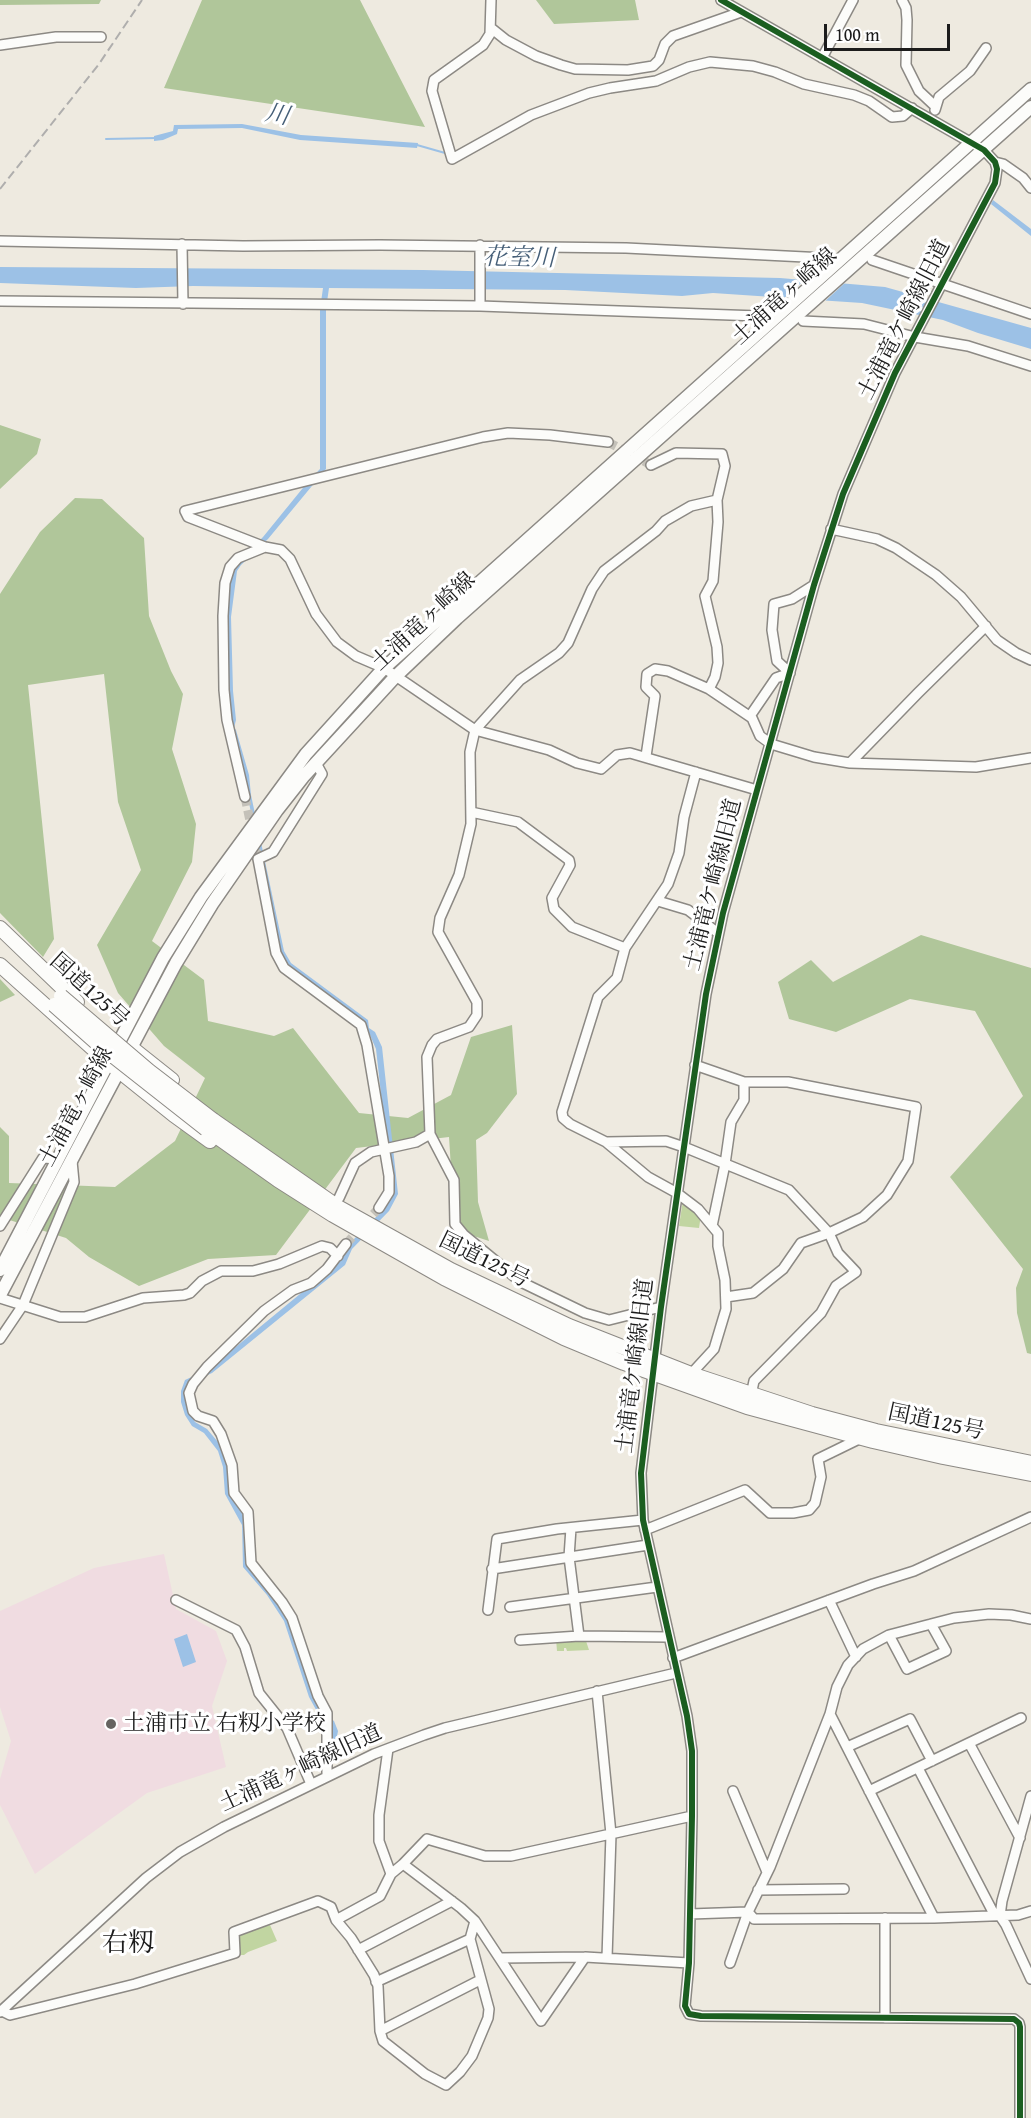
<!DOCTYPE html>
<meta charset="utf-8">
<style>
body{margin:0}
#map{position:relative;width:1031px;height:2118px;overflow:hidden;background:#eeeae0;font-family:"Gentium Book Plus",serif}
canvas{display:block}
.scale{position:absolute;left:824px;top:24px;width:126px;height:27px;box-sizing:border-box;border:3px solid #1c1c1c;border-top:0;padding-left:8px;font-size:18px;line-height:21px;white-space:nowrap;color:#1c1c1c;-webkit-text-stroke:4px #fff;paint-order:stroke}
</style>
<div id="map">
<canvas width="1031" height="2118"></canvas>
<div class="scale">100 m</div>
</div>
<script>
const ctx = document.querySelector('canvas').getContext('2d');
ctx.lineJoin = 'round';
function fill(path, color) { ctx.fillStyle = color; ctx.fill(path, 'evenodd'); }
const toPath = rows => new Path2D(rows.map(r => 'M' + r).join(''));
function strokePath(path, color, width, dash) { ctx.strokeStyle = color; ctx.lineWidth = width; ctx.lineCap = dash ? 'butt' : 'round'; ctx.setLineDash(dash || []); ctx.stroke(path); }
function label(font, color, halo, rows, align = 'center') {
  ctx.font = font + ' "Gentium Book Plus","Noto Serif JP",serif'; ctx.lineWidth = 6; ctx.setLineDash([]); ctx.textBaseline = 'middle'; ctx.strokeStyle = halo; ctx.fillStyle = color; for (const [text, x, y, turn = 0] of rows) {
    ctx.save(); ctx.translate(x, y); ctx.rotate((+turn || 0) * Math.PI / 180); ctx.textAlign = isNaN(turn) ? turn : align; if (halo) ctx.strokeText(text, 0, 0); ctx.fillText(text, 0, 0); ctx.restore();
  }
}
const built = toPath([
 [164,1554,176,1609,216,1631,227,1661,212,1706,226,1767,147,1793,35,1874,0,1805,0,1779,11,1741,0,1707,0,1611,94,1568]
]);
const green = toPath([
 [683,1200,701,1215,699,1228,679,1226],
 [556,1639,586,1641,589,1650,567,1651,566,1648,564,1648,564,1651,557,1651],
 [270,1925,277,1941,248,1952,244,1955,238,1955,237,1933]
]);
const forest = toPath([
 [0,0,101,0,99,4,0,5],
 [202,0,360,0,425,127,164,88],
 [536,0,635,0,639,20,554,24],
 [0,425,41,439,37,454,0,489],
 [75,498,102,499,144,538,149,616,171,671,183,694,172,749,196,824,192,862,152,941,204,980,208,1021,274,1036,293,1028,359,1113,408,1118,451,1095,471,1037,512,1025,517,1094,487,1133,476,1140,478,1202,489,1241,455,1230,449,1137,356,1148,276,1255,208,1259,139,1286,89,1257,66,1238,0,1217,0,1127,9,1136,9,1183,115,1187,175,1141,205,1078,164,1046,118,993,97,945,141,870,118,802,104,674,28,685,54,939,43,957,0,913,0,594,40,532],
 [921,935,1031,968,1031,1354,1027,1353,1017,1313,1016,1288,1023,1269,950,1177,1023,1096,975,1011,910,999,836,1032,789,1019,778,982,811,960,833,982],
 [0,979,15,995,0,1002]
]);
const water = toPath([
 [242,124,301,135,418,143,417,148,300,140,242,128,178,129,177,134,163,140,154,141,154,136,173,131,174,125],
 [993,200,1031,229,1031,236,991,204],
 [0,267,423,270,780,278,885,287,1031,328,1031,349,978,333,943,320,862,303,713,293,682,296,565,290,329,288,326,309,326,469,268,539,241,565,237,571,231,617,233,691,236,720,234,728,236,730,249,775,251,795,284,951,291,963,368,1020,369,1028,375,1032,382,1047,398,1194,389,1211,352,1249,345,1265,212,1373,190,1383,190,1413,195,1422,207,1429,224,1449,229,1466,231,1493,247,1523,248,1564,289,1619,325,1714,334,1721,338,1731,335,1747,329,1746,332,1731,329,1723,320,1717,309,1697,284,1621,267,1595,243,1567,242,1525,225,1494,223,1467,218,1451,204,1433,192,1426,185,1415,181,1402,181,1391,185,1380,209,1369,340,1261,348,1245,385,1208,392,1193,376,1049,370,1035,286,967,278,952,244,777,232,733,227,690,226,617,228,584,232,569,263,537,311,478,320,469,320,309,323,288,193,286,136,288,0,283],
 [187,1634,196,1662,183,1667,174,1639]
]);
const pier = toPath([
 [808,277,847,281,823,303,782,300]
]);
const stream = toPath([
 [106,139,157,138],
 [417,145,445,153]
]);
const minorTunnel = toPath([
 [608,442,651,465],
 [245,797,258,859],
 [346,1244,379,1208]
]);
const minor = toPath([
 [491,0,490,34,483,45,434,80,432,91,452,159,531,115,589,93,610,88,656,81,689,67,710,62,753,66,775,72,804,84,854,95,869,101,892,117,903,116,912,108],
 [721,0,984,150,995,162,997,169,995,183,895,373,843,494,814,585,723,913,706,994,661,1307,641,1473,643,1520,687,1716,692,1751,692,1816,689,1963,685,2006,689,2014,701,2016,1014,2019,1019,2023,1020,2027,1020,2118],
 [902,0,906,8,907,20,906,65,919,91,935,106],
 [491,28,506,40,536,56,561,65,575,69,628,70,653,66,659,60,665,44,673,36,741,12],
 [0,45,56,37,101,37],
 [822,58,853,0],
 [935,110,939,97,970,71,986,48],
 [995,162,1003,164,1023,178,1031,188],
 [0,241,243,246,380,245,626,248,825,258],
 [182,244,183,304],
 [480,245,480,306],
 [872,260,1031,314],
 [0,301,480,306,758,316],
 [803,321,864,324,915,337,968,346,1031,366],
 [608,442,550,435,508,433,483,437,185,511,188,517,265,547,281,550,290,559,316,614,337,642,356,656,384,668,475,730,549,750,577,763,601,769,617,755,630,753,757,790],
 [651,465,676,453,722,454,725,466,717,500,718,522,713,581,705,596,717,647,718,663,715,677,709,689],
 [831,529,877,539,896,548,936,575,961,597,997,640,1016,653,1031,660],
 [750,716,776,678,790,673,777,661,772,630,774,604,792,599,814,585],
 [646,756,655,696,646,687,647,674,655,669,668,671,709,689,752,718,760,736,771,744,814,757,850,763,976,767,1031,758],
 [316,763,322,774,273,852,258,859,276,953,284,968,361,1025,367,1045,389,1176,389,1192,379,1208],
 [850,763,918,693,986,626],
 [245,797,227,720,224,690,223,616,225,583,230,567,238,558,265,547],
 [471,812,518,822,569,860,570,865,552,898,554,909,572,927,625,948],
 [658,901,688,910,718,933],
 [430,1134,454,1180,455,1224,464,1235,521,1282,585,1313,609,1320,661,1307],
 [606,1142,666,1141,684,1147,789,1190,829,1233,863,1217,887,1195,908,1161,916,1107,788,1082,744,1082,695,1065],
 [339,1198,355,1163,371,1152,416,1142,430,1134,427,1057,432,1045,437,1039,469,1027,477,1015,477,1002,438,932,440,918,459,875,471,824,470,752,475,730,520,680,559,653,568,643,592,589,604,571,656,531,665,521,691,506,717,500],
 [0,1226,43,1158,57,1159],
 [712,1226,725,1164,731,1122,744,1100,744,1082],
 [726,1297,753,1293,783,1269,801,1243,829,1233,838,1253,856,1272,836,1286,821,1313,754,1381,751,1395],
 [0,1298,60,1317,85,1317,143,1298,184,1295,190,1293,202,1281,221,1271,253,1271,279,1264,322,1246,330,1248,338,1256],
 [0,1339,23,1305,74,1182,72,1161],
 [691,1374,714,1349,726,1309,725,1280,718,1246,718,1233,698,1209,677,1193,648,1177,606,1142,570,1124,563,1118,562,1112,598,997,617,978,625,948,668,884,679,853,684,817,696,772],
 [571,1528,569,1557,579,1636],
 [645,1530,745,1490,770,1513,793,1513,809,1510,815,1503,821,1477,818,1459,861,1438],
 [492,1569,648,1545],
 [176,1600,236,1630,245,1647,259,1693,287,1728,311,1784],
 [829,1600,856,1657],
 [510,1607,657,1587],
 [488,1610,497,1539,557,1529,643,1520],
 [889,1635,907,1669,946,1651,931,1624],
 [520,1640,579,1636,668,1637],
 [673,1658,873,1584,914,1571,1031,1517],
 [597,1691,611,1834,607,1958],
 [830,1714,934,1918],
 [969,1743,1020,1838],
 [847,1747,910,1719,932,1761],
 [388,1749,379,1815,379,1841,391,1874],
 [918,1768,995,1916],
 [327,1776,327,1713,318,1696,292,1618,282,1602,251,1563,248,1512,234,1493,232,1465,221,1434,213,1421,198,1416,193,1411,189,1393,193,1384,207,1367,264,1311,293,1290,311,1283,327,1269,346,1244],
 [733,1791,767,1872],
 [869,1791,1021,1718],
 [1031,1796,1002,1901,1000,1916,1006,1925,1031,1979],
 [403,1864,461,1908,475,1921,470,1939,489,2009,488,2018,472,2056,460,2072,446,2085,425,2074,383,2041,380,2031,378,1986,374,1975,351,1938,336,1920,380,1896,391,1874,403,1864],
 [403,1864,427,1839,485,1856,511,1856,692,1816],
 [758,1890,844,1889],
 [690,1914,748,1912,754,1919,934,1918,1018,1915,1031,1911],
 [885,1918,885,2018],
 [475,1921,541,2021,585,1957,689,1963],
 [358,1950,452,1901],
 [501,1958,585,1957],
 [730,1963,748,1912,770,1867,830,1714,837,1687,848,1665,863,1649,889,1635,954,1618,989,1614,1011,1615,1031,1619],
 [376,1982,470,1939],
 [2,2011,10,2015,135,1984,235,1953,234,1932,318,1901,331,1907,336,1920],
 [0,2012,146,1878,180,1852,224,1827,374,1754,424,1735,445,1728,676,1673],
 [380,2031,480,1980]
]);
const major = toPath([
 [0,1270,163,958,201,897,306,754,384,668,1031,89],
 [0,1295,176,963,212,904,277,810,303,777,395,677,457,618,1031,107]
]);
const highway = toPath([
 [0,928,77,1002],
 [0,965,108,1062,174,1115,210,1141],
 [133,1049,172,1080],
 [213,1120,338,1207,451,1270,569,1326,691,1374,812,1414,876,1431,1031,1463],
 [206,1129,278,1180,333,1215,444,1278,564,1338,624,1363,747,1407,873,1441,943,1457,1031,1474]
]);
const rail = toPath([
 [0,189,99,64,142,0]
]);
const highwayBridge = toPath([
 [61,996,149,1071,213,1120],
 [54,1005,98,1044,206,1129]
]);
const cycleway = toPath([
 [721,0,984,150,995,162,997,169,995,183,895,373,843,494,814,585,723,913,706,994,661,1307,641,1473,643,1520,687,1716,692,1751,692,1816,689,1963,685,2006,689,2014,701,2016,1014,2019,1019,2023,1020,2027,1020,2118]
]);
const markers = [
 [111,1724,6,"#666461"]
];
const streetNames = [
 ["土浦竜ヶ崎線",785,297,-42],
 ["土浦竜ケ崎線旧道",905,320,-63],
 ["土浦竜ヶ崎線",424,622,-43],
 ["土浦竜ケ崎線旧道",714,885,-76],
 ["国道125号",89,991,42],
 ["土浦竜ヶ崎線",77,1107,-62],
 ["国道125号",484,1261,26],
 ["土浦竜ケ崎線旧道",636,1366,-83],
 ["国道125号",936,1423,12],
 ["土浦竜ヶ崎線旧道",301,1769,-25]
];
const poiNames = [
 ["土浦市立 右籾小学校",123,1724]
];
const waterNames = [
 ["川",277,116,11],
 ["花室川",519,259,1]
];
const quarterNames = [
 ["右籾",128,1944]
];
fill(built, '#f0dce1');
fill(green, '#c1d5a1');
fill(forest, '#b0c69a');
fill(water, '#9cc1e6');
fill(pier, '#eeeae0');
strokePath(stream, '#9cc1e6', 2);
strokePath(minorTunnel, '#c4c1b9', 9, [9, 4.5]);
strokePath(minor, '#8c8984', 12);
strokePath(major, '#8c8984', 15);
strokePath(highway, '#8c8984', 16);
strokePath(minor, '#fcfcfa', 9);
strokePath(major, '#fcfcfa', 12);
strokePath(highway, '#fcfcfa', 14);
strokePath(rail, '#afaead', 2, [9, 4.5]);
strokePath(highwayBridge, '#8c8984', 16, []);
strokePath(highwayBridge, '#fcfcfa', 14);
strokePath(cycleway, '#1b5e20', 6);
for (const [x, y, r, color] of markers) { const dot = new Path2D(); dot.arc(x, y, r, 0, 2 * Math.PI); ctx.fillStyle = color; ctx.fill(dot); strokePath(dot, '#fff', 2); }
label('22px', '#1c1c1c', '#fff', streetNames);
label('22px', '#1c1c1c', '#fff', poiNames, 'left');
label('italic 24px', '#465f78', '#fff', waterNames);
label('26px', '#1c1c1c', '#fff', quarterNames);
</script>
